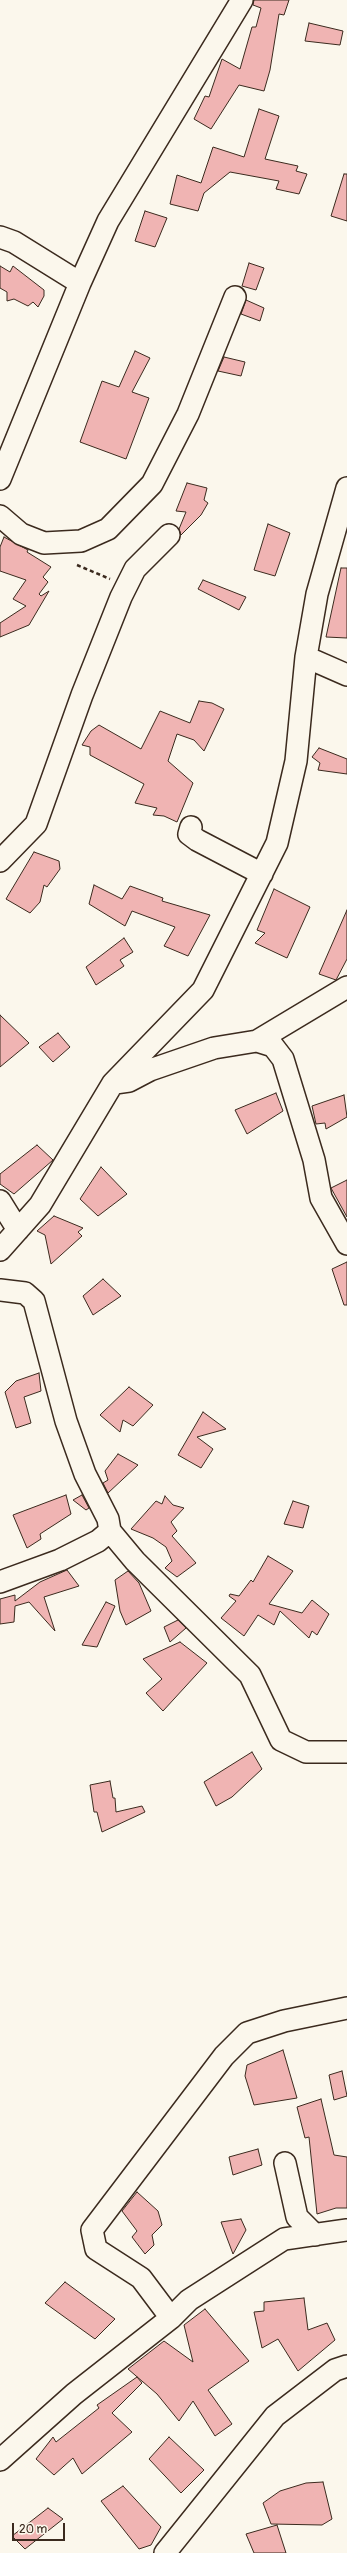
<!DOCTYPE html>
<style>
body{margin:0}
#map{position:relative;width:347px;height:2553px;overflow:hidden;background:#fbf7ec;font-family:Pangolin,sans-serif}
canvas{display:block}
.scale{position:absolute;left:12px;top:2523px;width:53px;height:18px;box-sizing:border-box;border:2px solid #3b2a1e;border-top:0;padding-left:5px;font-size:12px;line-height:14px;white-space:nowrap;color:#3b2a1e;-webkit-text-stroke:3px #fbf7ec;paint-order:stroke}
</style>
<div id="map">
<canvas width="347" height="2553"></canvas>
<div class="scale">20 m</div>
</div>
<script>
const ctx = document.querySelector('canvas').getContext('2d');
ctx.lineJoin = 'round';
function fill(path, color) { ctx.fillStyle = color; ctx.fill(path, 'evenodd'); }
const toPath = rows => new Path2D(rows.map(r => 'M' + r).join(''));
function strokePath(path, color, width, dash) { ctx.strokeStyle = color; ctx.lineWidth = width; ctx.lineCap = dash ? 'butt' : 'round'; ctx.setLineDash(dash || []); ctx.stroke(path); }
const building = toPath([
 [254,0,289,0,284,15,279,14,270,70,264,91,239,85,211,129,194,119,205,96,209,97,222,59,240,69,252,27,256,27,261,8,253,5,254,0],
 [309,23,343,31,340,45,305,41,309,23],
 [259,109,279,116,265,159,298,166,296,171,307,174,299,194,276,189,279,181,230,172,204,193,198,211,170,204,177,175,201,183,213,147,244,157,259,109],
 [344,174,347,174,347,221,331,216,344,174],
 [145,211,167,218,155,247,135,241,145,211],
 [249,263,264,268,256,290,242,286,249,263],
 [0,266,10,272,13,266,44,290,44,296,38,307,33,302,28,306,14,299,7,301,7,292,0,288,0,266],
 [246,300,264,308,260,321,241,314,246,300],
 [135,351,150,358,132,392,149,398,126,459,80,442,102,381,119,387,135,351],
 [224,357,245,362,241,376,218,371,224,357],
 [187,483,207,488,204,500,208,503,201,515,181,535,179,529,186,512,176,511,187,483],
 [268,524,290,533,275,576,254,570,268,524],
 [4,537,28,550,27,552,51,567,43,577,48,582,39,594,41,596,49,591,29,625,0,637,0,623,26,606,13,599,26,580,0,571,0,547,4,537],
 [341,568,347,568,347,638,326,637,341,568],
 [203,580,246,597,239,610,198,589,203,580],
 [199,701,212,703,224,709,204,751,194,740,177,734,168,761,193,783,177,822,164,816,153,815,157,808,135,803,144,784,90,755,90,747,82,745,91,731,99,725,141,749,160,711,190,723,199,701],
 [319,748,347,759,347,774,318,770,320,763,312,757,319,748],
 [34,852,59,861,60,869,47,887,44,885,40,902,30,913,6,899,34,852],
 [94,885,122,899,130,886,163,898,162,901,210,915,188,956,164,946,175,927,132,911,125,926,89,904,94,885],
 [274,889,310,907,287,958,255,943,265,933,257,930,274,889],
 [347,910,347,959,336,980,319,974,347,910],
 [124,938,133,952,120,960,124,966,96,985,86,967,124,938],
 [0,1015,29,1043,0,1067,0,1015],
 [58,1033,70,1047,53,1062,39,1047,58,1033],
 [276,1093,283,1111,247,1134,235,1110,276,1093],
 [344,1095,347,1117,326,1129,325,1123,316,1124,312,1106,344,1095],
 [37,1145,53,1160,14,1194,0,1184,0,1174,37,1145],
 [101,1167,127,1194,98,1216,80,1199,101,1167],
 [347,1180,347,1217,331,1188,347,1180],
 [54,1216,83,1228,78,1232,82,1236,51,1264,45,1235,37,1231,54,1216],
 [347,1262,347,1305,344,1305,332,1269,347,1262],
 [103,1279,121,1296,93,1315,83,1296,103,1279],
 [39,1373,41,1391,24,1397,31,1423,16,1428,5,1392,16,1381,39,1373],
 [129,1387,153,1405,133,1426,123,1420,120,1432,100,1415,129,1387],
 [203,1412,226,1429,197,1437,213,1449,201,1468,178,1455,203,1412],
 [118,1454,138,1465,108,1493,103,1483,108,1480,105,1471,118,1454],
 [66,1495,71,1514,40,1534,41,1539,27,1548,13,1515,66,1495],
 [82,1495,89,1508,86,1510,73,1500,82,1495],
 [165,1496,173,1505,184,1508,171,1522,177,1531,172,1536,196,1563,177,1577,165,1568,172,1561,166,1547,153,1538,131,1529,156,1501,162,1504,165,1496],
 [293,1501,309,1506,303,1528,284,1524,293,1501],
 [268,1556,293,1571,269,1604,302,1613,312,1600,329,1614,317,1635,312,1631,309,1638,280,1611,274,1625,258,1615,244,1636,221,1618,236,1601,229,1596,230,1594,239,1596,251,1580,253,1582,268,1556],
 [67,1570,79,1586,44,1597,55,1631,29,1602,15,1606,14,1622,0,1624,0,1599,15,1595,15,1601,40,1582,67,1570],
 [128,1571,139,1583,151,1611,126,1625,120,1611,115,1580,128,1571],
 [106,1602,115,1606,97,1647,82,1645,106,1602],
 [178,1620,186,1628,170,1642,164,1627,178,1620],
 [180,1642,207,1663,163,1711,146,1693,162,1679,143,1659,180,1642],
 [252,1752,262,1769,232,1797,216,1806,204,1782,252,1752],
 [110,1781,113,1798,115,1798,116,1812,142,1806,145,1812,102,1832,97,1812,94,1812,90,1785,110,1781],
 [283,2050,297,2098,254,2105,245,2076,247,2065,283,2050],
 [342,2071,347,2096,334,2100,329,2075,342,2071],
 [321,2099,334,2155,347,2157,347,2208,336,2208,317,2214,309,2137,305,2138,297,2107,321,2099],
 [258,2149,262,2165,233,2175,229,2157,258,2149],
 [137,2192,158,2211,162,2225,152,2235,154,2245,145,2254,132,2237,137,2231,122,2211,137,2192],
 [241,2219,246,2230,233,2254,221,2222,241,2219],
 [65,2282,115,2319,95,2339,45,2303,65,2282],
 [304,2298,308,2330,327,2323,335,2340,298,2371,278,2339,262,2348,254,2312,264,2311,264,2302,304,2298],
 [205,2309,249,2361,208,2390,232,2424,215,2436,193,2401,179,2421,157,2394,128,2369,164,2341,193,2362,184,2325,205,2309],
 [137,2377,142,2383,112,2413,132,2432,82,2474,73,2458,54,2475,36,2459,53,2437,56,2442,99,2408,97,2405,137,2377],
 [169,2437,204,2470,181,2493,149,2459,169,2437],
 [323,2482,332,2519,322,2525,271,2524,263,2503,280,2491,306,2483,323,2482],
 [123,2486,161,2527,151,2545,139,2549,101,2501,123,2486],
 [48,2508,63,2519,25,2549,12,2536,48,2508],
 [277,2525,286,2553,254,2553,246,2534,277,2525]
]);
const path = toPath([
 [77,565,110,579]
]);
const street = toPath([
 [0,237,14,242,80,283],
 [0,479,80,283,108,221,242,0],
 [0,516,21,534,44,543,81,541,108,529,152,484,188,414,235,297],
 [306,657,347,675],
 [191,827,189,834,197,840,262,874],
 [0,861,36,824,82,695,121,597,135,569,169,535],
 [257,1041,273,1046,283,1059,314,1160,321,1198,347,1244],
 [115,1083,129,1081,150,1070,214,1048,257,1041,347,987],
 [0,1201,18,1230],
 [0,1250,40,1205,113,1083,203,990,277,843,296,761,306,657,317,594,347,488],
 [0,1290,25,1293,34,1301,66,1421,85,1474,108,1519,110,1531,98,1541,60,1560,0,1582],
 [110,1531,135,1561,250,1675,281,1740,306,1752,347,1752],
 [285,2163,297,2217,315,2235],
 [171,2318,141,2278,96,2249,92,2230,224,2056,247,2033,284,2021,347,2008],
 [0,2460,74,2394,171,2318,189,2300,284,2239,347,2230],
 [165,2553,275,2416,335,2370,347,2366]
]);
fill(building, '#f0b4b3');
strokePath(building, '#3b2a1e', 1);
strokePath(street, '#3b2a1e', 24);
strokePath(path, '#3b2a1e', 2.5, [4, 3]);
strokePath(street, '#fbf7ec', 21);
</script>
